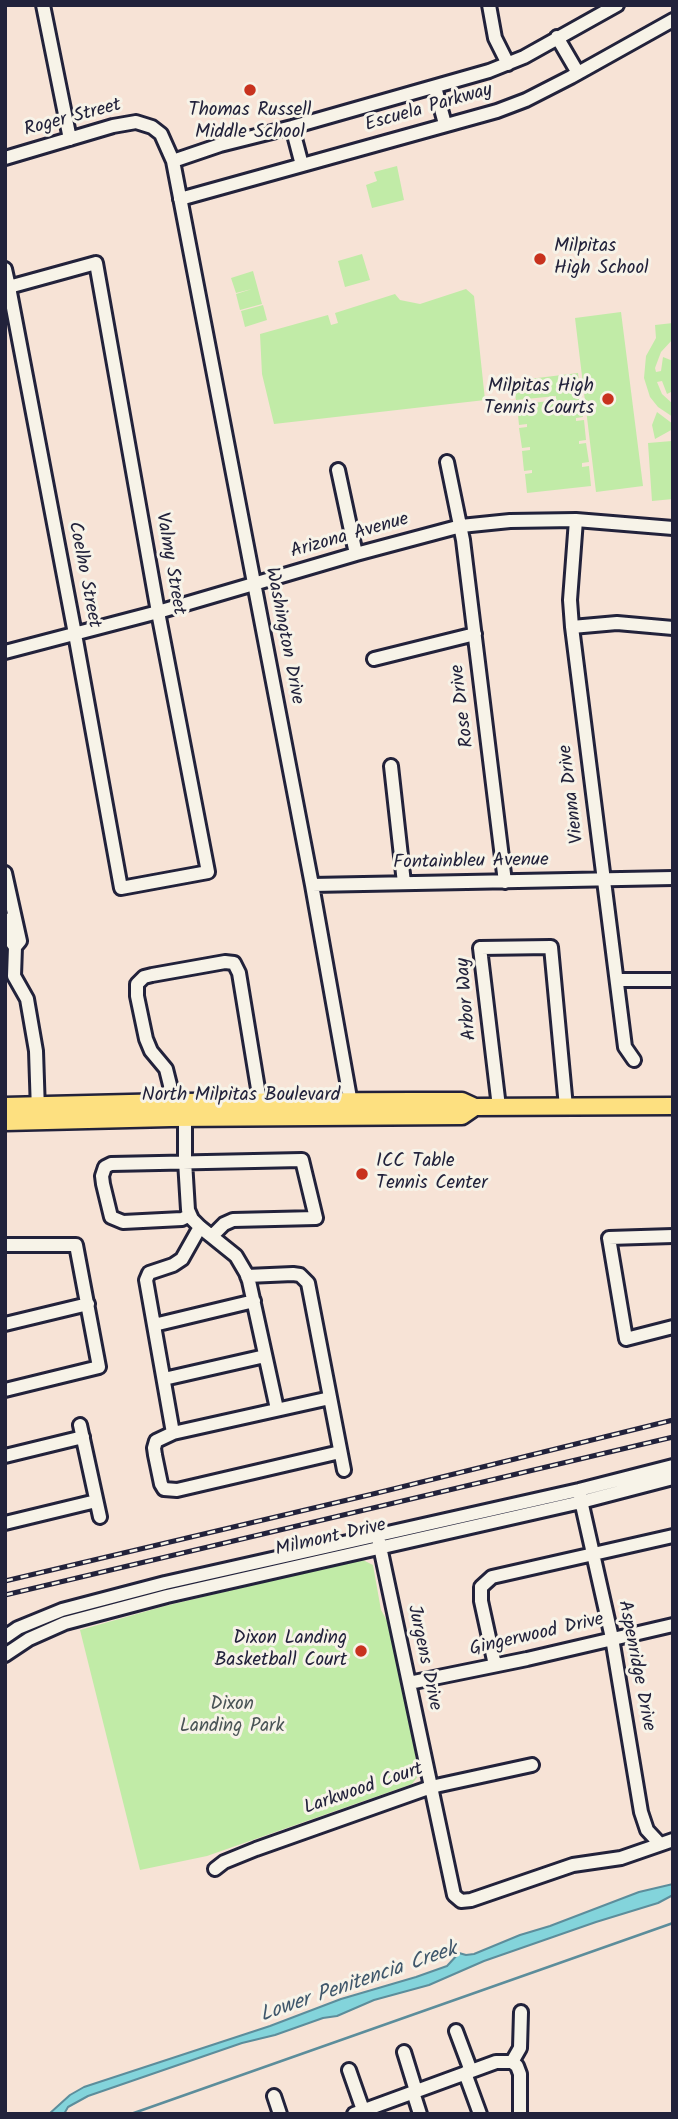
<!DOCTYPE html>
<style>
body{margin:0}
#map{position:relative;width:678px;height:2119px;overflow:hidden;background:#f7e3d6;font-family:Kalam,sans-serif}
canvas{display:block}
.frame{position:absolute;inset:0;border:7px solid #22223b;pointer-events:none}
</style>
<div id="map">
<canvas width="678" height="2119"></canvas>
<div class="frame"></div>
</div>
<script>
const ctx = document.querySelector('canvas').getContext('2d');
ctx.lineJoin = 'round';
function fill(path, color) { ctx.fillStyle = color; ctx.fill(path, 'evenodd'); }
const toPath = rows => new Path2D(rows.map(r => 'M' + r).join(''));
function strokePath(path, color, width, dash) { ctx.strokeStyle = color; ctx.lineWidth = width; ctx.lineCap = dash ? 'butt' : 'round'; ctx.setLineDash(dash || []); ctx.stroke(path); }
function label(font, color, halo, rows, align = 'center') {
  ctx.font = font + ' Kalam,sans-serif'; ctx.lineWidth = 6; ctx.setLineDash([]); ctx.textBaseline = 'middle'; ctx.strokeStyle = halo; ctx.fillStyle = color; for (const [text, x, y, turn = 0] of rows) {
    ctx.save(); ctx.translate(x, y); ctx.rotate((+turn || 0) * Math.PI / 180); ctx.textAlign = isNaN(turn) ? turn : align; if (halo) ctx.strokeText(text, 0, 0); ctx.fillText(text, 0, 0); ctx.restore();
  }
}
const green = toPath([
 [397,166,404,200,372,208,366,185,377,181,374,172],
 [362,254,370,280,345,287,338,261],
 [253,271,262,304,240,310,236,294,252,289,236,293,231,278],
 [466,289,474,296,485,400,274,424,262,374,260,334,328,315,331,325,338,323,335,313,395,294,400,300,420,304],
 [263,305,267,320,245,327,241,311],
 [621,312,643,486,596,492,575,318],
 [673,323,673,339,661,352,655,368,656,372,661,371,663,357,673,361,673,391,667,394,662,381,657,382,662,394,673,404,673,417,658,407,650,397,644,378,646,356,656,338,655,325],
 [578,373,580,392,573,393,573,398,581,397,583,417,576,418,576,421,584,420,586,440,579,441,579,444,586,443,589,462,582,463,582,467,589,466,591,486,527,493,525,474,532,473,532,470,524,471,522,451,530,450,530,447,522,448,519,428,527,427,527,424,519,425,517,405,556,400,556,396,516,400,513,381],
 [657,412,673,424,673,429,655,439,652,425],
 [672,441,673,499,652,501,648,443],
 [361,1559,373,1565,381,1610,393,1631,419,1775,412,1784,207,1856,140,1870,80,1630,165,1606]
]);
const water = toPath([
 [673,1884,673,1895,658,1903,596,1922,484,1961,429,1985,374,2000,337,2016,323,2018,275,2035,242,2043,88,2096,68,2107,64,2114,49,2114,70,2095,84,2087,270,2026,341,1999,416,1977,447,1966,459,1953,466,1955,474,1954,520,1935,550,1926,639,1892,673,1884]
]);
const stream = toPath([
 [131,2114,673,1923]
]);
const minor = toPath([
 [43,5,70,139],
 [489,5,495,38,508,64],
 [557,37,578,73],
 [435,87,445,124],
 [292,127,302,165],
 [5,158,113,126,136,122,152,127,161,134,173,161,312,885,352,1109],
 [173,161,220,145,292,127,489,71,524,57,617,5],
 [180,199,497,111,526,100,571,77,673,20],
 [5,269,9,287,75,634,121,888,208,872,158,612,96,263,16,285,9,287,5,288],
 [447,462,463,540,505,882],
 [338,470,356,554],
 [576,520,570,600,572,627,625,1047,634,1060],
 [572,627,617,623,673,628],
 [5,652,158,612,356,554,461,526,510,521,576,520,673,528],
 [374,659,475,634],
 [391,766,404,883],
 [5,873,20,941,15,947,14,976,27,999,36,1051,38,1111],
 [312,885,673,878],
 [5,919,10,940,15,947],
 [617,980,673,980],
 [499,1107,480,948,551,947,566,1107],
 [171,1109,170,1085,166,1069,151,1051,146,1039,137,996,137,984,144,977,152,975,225,962,234,963,239,973,260,1101],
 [185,1112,185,1161,188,1210,192,1219,200,1227,236,1256,246,1273,249,1281,277,1409],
 [190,1215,182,1219,123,1222,111,1217,103,1184,102,1176,105,1167,111,1164,302,1160,316,1218,233,1220,224,1224,212,1236],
 [673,1236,609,1238,626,1339,673,1327],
 [5,1245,76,1245,99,1367,5,1390],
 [247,1276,293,1274,300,1275,308,1283,344,1470],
 [5,1324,88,1304],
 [154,1325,254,1301],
 [164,1379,265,1356],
 [330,1398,173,1433,156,1441,154,1448,155,1455,161,1484,164,1489,177,1490,340,1452],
 [80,1425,100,1517],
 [173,1433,146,1280,149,1273,173,1265,182,1259,200,1227],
 [5,1456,83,1437],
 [580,1496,612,1638,641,1812,647,1830,660,1844],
 [5,1523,96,1501],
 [379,1542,454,1895,461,1901,471,1900,573,1865,621,1858,673,1840],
 [5,1637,18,1628,62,1610,165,1583,579,1490,673,1466],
 [5,1655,29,1639,65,1623,167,1596,581,1502,673,1478],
 [495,1665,481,1601,481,1587,492,1577,673,1536],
 [409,1683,527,1659,673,1625],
 [215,1869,224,1862,256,1849,431,1787,532,1765],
 [456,2031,471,2071],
 [404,2052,416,2091],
 [349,2070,363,2110],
 [465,2073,480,2114],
 [413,2092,420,2114],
 [274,2096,280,2114],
 [354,2114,496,2062,512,2062],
 [520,2114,520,2074,517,2066,512,2062,520,2048,521,2012]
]);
const major = toPath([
 [5,1106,171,1102,414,1101,462,1101,475,1107,673,1106],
 [5,1122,171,1118,462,1116,475,1107]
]);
const rail = toPath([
 [5,1581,377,1493,673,1420],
 [5,1595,673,1437]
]);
const markers = [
 [250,90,7,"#c8321e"],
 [540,259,7,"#c8321e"],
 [608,399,7,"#c8321e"],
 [362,1174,7,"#c8321e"],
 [361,1651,7,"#c8321e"]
];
const streetNames = [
 ["Escuela Parkway",429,109,-16],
 ["Roger Street",73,119,-15],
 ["Arizona Avenue",350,537,-16],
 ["Valmy Street",169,564,80],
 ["Coelho Street",83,575,79],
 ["Washington Drive",283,636,79],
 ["Rose Drive",464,706,-97],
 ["Vienna Drive",573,794,-97],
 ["Fontainbleu Avenue",471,863,-1],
 ["Arbor Way",468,999,-95],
 ["North Milpitas Boulevard",241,1097],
 ["Milmont Drive",331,1539,-13],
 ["Gingerwood Drive",537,1636,-13],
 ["Jurgens Drive",423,1658,78],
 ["Aspenridge Drive",635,1666,79],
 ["Larkwood Court",364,1790,-19]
];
const poiNames = [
 ["Thomas Russell",250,112,"center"],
 ["Middle School",250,134,"center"],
 ["Milpitas",554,248],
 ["High School",554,270],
 ["Milpitas High",594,388,"right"],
 ["Tennis Courts",594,410,"right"],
 ["ICC Table",376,1163],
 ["Tennis Center",376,1185],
 ["Dixon Landing",347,1640,"right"],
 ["Basketball Court",347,1662,"right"]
];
const parkNames = [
 ["Dixon",232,1706],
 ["Landing Park",232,1728]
];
const waterNames = [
 ["Lower Penitencia Creek",359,1984,-19]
];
fill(green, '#c1eba7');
fill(water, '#83d4db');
strokePath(water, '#5c8d9b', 2);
strokePath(stream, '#5c8d9b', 2.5);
strokePath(minor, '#22223b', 18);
strokePath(major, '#22223b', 21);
strokePath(minor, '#f7f3e8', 12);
strokePath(major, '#fde080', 16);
strokePath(rail, '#22223b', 5);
strokePath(rail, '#f7f3e8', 2.5, [8]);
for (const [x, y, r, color] of markers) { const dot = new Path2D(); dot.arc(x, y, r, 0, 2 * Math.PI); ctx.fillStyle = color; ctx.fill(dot); strokePath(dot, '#f7f3e8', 2.5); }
label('19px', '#22223b', '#f7f3e8', streetNames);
label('19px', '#22223b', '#f7f3e8', poiNames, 'left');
label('19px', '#4a5456', '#f7f3e8', parkNames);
label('italic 21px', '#3f576b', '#f7f3e8', waterNames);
</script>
